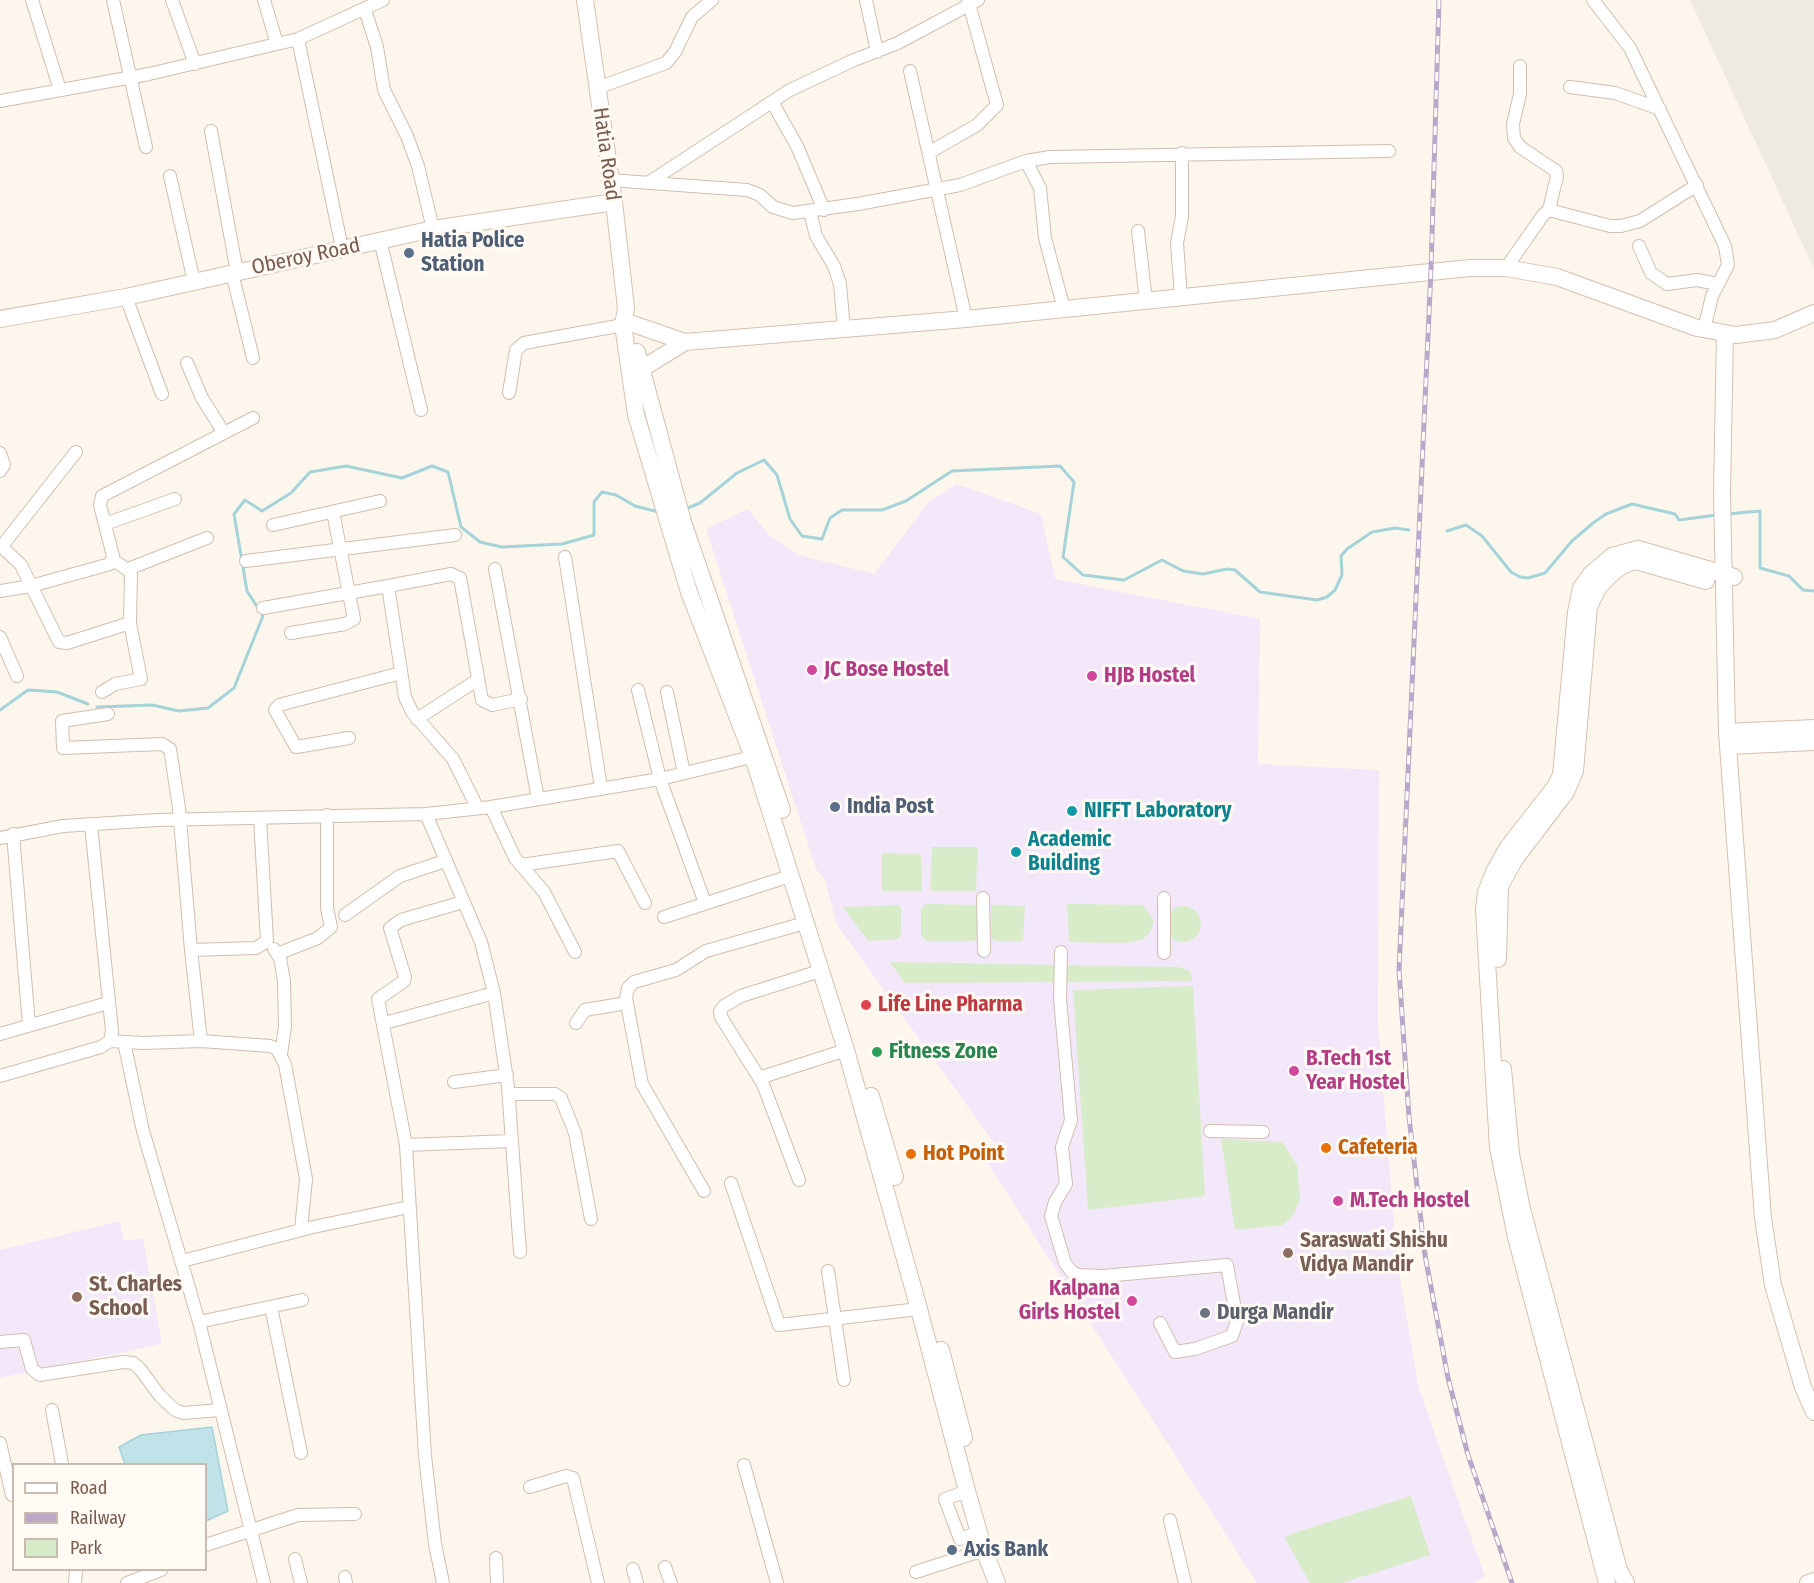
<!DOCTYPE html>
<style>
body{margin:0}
#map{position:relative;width:1814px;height:1583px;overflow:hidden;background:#fdf6ec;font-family:"Fira Sans Condensed",sans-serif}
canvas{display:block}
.legend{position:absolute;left:12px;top:1463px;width:195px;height:108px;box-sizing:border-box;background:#fffaf3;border:2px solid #cabbb1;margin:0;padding:8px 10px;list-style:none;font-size:18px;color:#7a5c4d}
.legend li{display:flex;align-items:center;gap:12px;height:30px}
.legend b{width:30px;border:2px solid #cabbb1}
</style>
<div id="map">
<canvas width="1814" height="1583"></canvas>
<ul class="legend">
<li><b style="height:8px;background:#fff"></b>Road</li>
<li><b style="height:8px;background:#b9a8c9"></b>Railway</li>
<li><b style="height:16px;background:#d8ecc9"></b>Park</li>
</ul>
</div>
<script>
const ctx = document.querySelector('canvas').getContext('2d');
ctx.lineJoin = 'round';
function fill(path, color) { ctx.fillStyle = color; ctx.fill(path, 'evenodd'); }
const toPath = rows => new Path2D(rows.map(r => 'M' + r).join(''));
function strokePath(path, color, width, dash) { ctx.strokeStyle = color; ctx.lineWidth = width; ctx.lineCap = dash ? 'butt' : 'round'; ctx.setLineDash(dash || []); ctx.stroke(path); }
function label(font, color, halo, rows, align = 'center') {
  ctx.font = font + ' "Fira Sans Condensed",sans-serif'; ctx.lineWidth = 6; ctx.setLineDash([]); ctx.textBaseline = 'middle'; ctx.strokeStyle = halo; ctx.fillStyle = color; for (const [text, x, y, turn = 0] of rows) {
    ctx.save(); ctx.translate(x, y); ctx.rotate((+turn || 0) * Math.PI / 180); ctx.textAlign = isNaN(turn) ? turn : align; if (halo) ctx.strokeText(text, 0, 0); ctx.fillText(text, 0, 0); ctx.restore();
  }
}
const industrial = toPath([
 [1690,0,1814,0,1814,269]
]);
const education = toPath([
 [957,484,1041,514,1055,579,1260,619,1258,764,1379,770,1378,1025,1397,1262,1419,1389,1485,1577,1472,1583,1257,1583,980,1151,997,1147,837,925,825,880,816,869,706,529,748,509,769,535,798,555,874,574,929,502],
 [120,1221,124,1241,143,1238,162,1344,0,1378,0,1250]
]);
const green = toPath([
 [932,847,978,847,976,891,930,891],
 [882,853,921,854,922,891,882,891],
 [926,904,974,905,978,908,977,938,974,941,926,941,921,935,921,908],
 [1067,904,1143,905,1154,921,1151,931,1143,939,1127,943,1069,942],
 [899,905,901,908,901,935,897,939,868,941,843,907],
 [991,905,1025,906,1023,941,995,941,991,938],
 '1165 924a18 18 0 1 1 36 0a18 18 0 1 1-36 0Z',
 [890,962,1178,967,1190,971,1192,981,905,983],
 [1193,986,1205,1196,1088,1210,1073,990],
 [1221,1139,1282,1142,1297,1165,1300,1198,1294,1214,1283,1225,1235,1230],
 [1411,1496,1430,1555,1342,1583,1310,1583,1285,1538,1290,1534]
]);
const water = toPath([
 [212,1427,228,1511,206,1521,206,1464,125,1464,119,1447,141,1435,212,1427]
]);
const stream = toPath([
 [685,509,700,503,737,473,764,460,777,475,790,519,802,536,822,539,830,518,842,510,882,510,906,501,952,471,1060,466,1074,482,1063,557,1083,575,1124,580,1162,560,1183,571,1203,574,1227,569,1235,570,1260,592,1317,600,1327,597,1335,590,1342,575,1341,556,1347,549,1372,532,1395,528,1409,530],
 [1727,514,1760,511,1760,568,1789,576,1803,590,1814,591],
 [1447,531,1466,525,1482,536,1511,572,1520,577,1528,578,1545,573,1572,541,1593,523,1606,514,1632,504,1675,514,1679,520,1717,515],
 [97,707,152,705,179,711,208,708,234,688,263,616,247,591,234,514,245,500,262,511,291,493,310,472,346,466,402,478,432,466,448,472,461,527,480,542,502,547,562,544,594,535,594,502,602,492,616,495,635,506,659,512],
 [0,710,28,690,57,692,88,704]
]);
const street = toPath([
 [32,0,60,90],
 [113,0,146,147],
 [172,0,195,64],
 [264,0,277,44],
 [866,0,877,52],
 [1593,0,1630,48,1725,246,1728,265,1712,296,1704,329],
 [365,10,377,47,384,90,407,136,418,166,433,229],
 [298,39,342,248],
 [1520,66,1520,94,1513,124,1514,138,1520,147,1556,171,1557,176,1549,210],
 [910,71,966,319],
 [1570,87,1615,93,1660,109],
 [597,88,666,63,675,52,692,17,712,0],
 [0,101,149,74,298,39,383,0],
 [772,102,797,146,824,210],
 [211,131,237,272],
 [930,152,977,125,997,105,968,0],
 [1026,161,1040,188,1045,238,1064,309],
 [170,176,194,282],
 [610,180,747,190,760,195,773,207,793,213,858,204,960,185,1026,161,1050,157,1389,151],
 [648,183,790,90,854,60,898,43,978,0],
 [810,212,816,236,834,266,840,284,844,330],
 [1138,231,1146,301],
 [380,240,421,410],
 [1639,246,1651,273,1667,284,1697,280,1718,284],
 [1506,268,1543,215,1549,210,1610,226,1621,226,1640,221,1697,185],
 [232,273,253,358],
 [126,297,162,394],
 [1181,297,1177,243,1182,216,1182,153],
 [187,363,202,398,224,433],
 [509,393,516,350,524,343,623,325],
 [0,453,4,465,0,471],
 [105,524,175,499],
 [273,525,380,501],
 [0,545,21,565,59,642,67,643,130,623],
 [2,546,76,452],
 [565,557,601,788],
 [246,561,455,535],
 [128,569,207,538],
 [495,569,538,799],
 [0,591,31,586,110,564,113,556,100,505,102,496,253,418],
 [263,608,388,586],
 [291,633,345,624,354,619,333,512],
 [0,637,17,676],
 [638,690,660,779,705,903],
 [102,692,115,684,141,679,130,623,131,572,113,560],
 [667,692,684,773],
 [108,714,62,721,63,748,162,744,170,749,179,808,191,950,201,1041],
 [417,719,477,680],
 [349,738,296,747,275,710,279,705,401,673],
 [477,807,453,759,412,712,405,697,388,586,451,574,460,578,482,700,492,705,521,699],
 [491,807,515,858,544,892,575,952],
 [426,814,481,942,494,993,508,1087,520,1252],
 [13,834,29,1025],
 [0,838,63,826,158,820,426,814,491,807,660,779,760,755],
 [521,865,618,851,645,903],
 [983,898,984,951],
 [1164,898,1164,953],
 [345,915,400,876,445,861],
 [664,917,790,876],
 [274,949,280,958,284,981,285,1027,281,1054],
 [191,950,256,948,267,941,260,818],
 [1061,952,1060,999,1071,1120,1062,1147,1066,1184,1055,1202,1051,1216,1065,1263,1072,1272,1078,1275,1103,1276,1227,1265,1237,1321,1232,1336,1195,1349,1175,1352,1160,1323],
 [277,954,318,938,331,927,327,908,327,815],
 [385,1023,494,993],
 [576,1023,585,1010,627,1003],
 [0,1034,108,1003],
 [110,1041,143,1043,201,1041,270,1046,277,1049,285,1064,306,1179,301,1230],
 [124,1042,143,1131,199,1322,264,1583],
 [0,1076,101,1047,110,1041,112,1031,91,825],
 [759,1078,846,1050],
 [454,1082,507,1075],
 [509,1094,555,1094,561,1098,575,1133,591,1219],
 [1210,1131,1263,1132],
 [406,1145,512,1141],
 [799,1180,763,1084,721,1017,720,1011,724,1006,741,996,820,971],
 [731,1183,779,1325,919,1309],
 [704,1191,642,1084,626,998,628,988,634,982,676,970,706,951,805,923],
 [182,1261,313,1227,409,1207],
 [828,1271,844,1380],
 [271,1307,301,1453],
 [199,1322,302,1300],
 [0,1342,24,1340,32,1369,40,1375,123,1362,133,1363,140,1369,160,1396,175,1410,183,1413,220,1410],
 [52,1410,62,1464],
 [0,1443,12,1495],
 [744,1465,777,1583],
 [530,1487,566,1476,573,1478,598,1583],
 [967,1491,945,1499,960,1539,979,1532],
 [1170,1520,1185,1583],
 [206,1545,298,1515,355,1514],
 [496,1558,497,1583],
 [295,1559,301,1583],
 [665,1567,671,1583],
 [633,1569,637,1583],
 [916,1572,984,1550],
 [345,1577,346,1583],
 [75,1583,76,1570],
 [127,1583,161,1570],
 [443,1583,435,1544,425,1456,406,1145,378,999,404,981,405,977,390,928,401,920,463,902]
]);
const secondary = toPath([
 [585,0,614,202,626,308,623,325,636,415,689,592,753,757,846,1050,919,1309,967,1491,984,1550,997,1583],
 [0,319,126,297,433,229,614,202],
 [623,325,633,324,685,342,966,319,1470,268,1506,268,1557,277,1697,328,1736,335,1775,330,1814,313],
 [1725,334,1722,493,1727,732,1763,1218,1773,1285,1803,1387,1814,1412],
 [637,352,683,522,782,810],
 [631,372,640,370,685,342],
 [1727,732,1814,728],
 [1728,746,1814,742],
 [1498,959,1500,886,1515,859,1566,792,1575,771,1589,607,1598,588,1609,576,1623,565,1636,561,1706,581],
 [1503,1069,1511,1154,1522,1209,1619,1570,1626,1583],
 [871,1096,895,1177],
 [941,1350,964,1438],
 [1607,1583,1516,1237,1498,1148,1484,910,1486,892,1494,872,1508,847,1555,787,1561,775,1576,612,1581,588,1591,574,1612,556,1638,549,1734,577],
 [1808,1583,1814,1581]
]);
const rail = toPath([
 [1439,0,1431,270,1399,970,1409,1117,1425,1255,1448,1378,1468,1455,1512,1583]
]);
const markers = [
 [409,253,6,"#5c6f8a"],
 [812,670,6,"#d1479c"],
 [1092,676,6,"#d1479c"],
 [835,807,6,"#5c6f8a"],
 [1072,811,6,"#0f9aa8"],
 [1016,852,6,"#0f9aa8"],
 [866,1005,6,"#e0444e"],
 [877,1052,6,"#2e9e5b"],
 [1294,1071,6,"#d1479c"],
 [1326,1148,6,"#e8710a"],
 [911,1154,6,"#e8710a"],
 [1338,1201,6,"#d1479c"],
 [1288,1253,6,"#8d6e63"],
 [77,1297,6,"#8d6e63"],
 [1132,1301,6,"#d1479c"],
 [1205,1313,6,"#6b7280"],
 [952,1550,6,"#5c6f8a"]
];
const streetNames = [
 ["Hatia Road",606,154,82],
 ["Oberoy Road",306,257,-12]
];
const serviceNames = [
 ["Hatia Police",421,241],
 ["Station",421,265],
 ["India Post",847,807],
 ["Axis Bank",964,1550]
];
const hotelNames = [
 ["JC Bose Hostel",824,670],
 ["HJB Hostel",1104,676],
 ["B.Tech 1st",1306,1059],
 ["Year Hostel",1306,1083],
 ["M.Tech Hostel",1350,1201],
 ["Kalpana",1120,1289,"right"],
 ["Girls Hostel",1120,1313,"right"]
];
const cultureNames = [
 ["NIFFT Laboratory",1084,811],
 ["Academic",1028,840],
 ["Building",1028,864]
];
const healthNames = [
 ["Life Line Pharma",878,1005]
];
const leisureNames = [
 ["Fitness Zone",889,1052]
];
const foodNames = [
 ["Cafeteria",1338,1148],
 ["Hot Point",923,1154]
];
const educationNames = [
 ["Saraswati Shishu",1300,1241],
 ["Vidya Mandir",1300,1265],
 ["St. Charles",89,1285],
 ["School",89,1309]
];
const worshipNames = [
 ["Durga Mandir",1217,1313]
];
fill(industrial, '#efe9e4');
fill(education, '#f3e8fa');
fill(green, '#d8ecc9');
fill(water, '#bfe3e8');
strokePath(water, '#a5d3da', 1.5);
strokePath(stream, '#a5d3da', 3);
strokePath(street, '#d1beb0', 14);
strokePath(secondary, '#d6c0b0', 18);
strokePath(street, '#fff', 12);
strokePath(secondary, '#fff', 16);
strokePath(rail, '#b9a8c9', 5);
strokePath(rail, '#fffaf3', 3, [9]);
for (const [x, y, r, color] of markers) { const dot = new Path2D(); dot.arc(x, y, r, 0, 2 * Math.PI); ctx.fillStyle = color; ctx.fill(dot); strokePath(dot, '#fffaf3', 2); }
label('21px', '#7a5c4d', '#fffaf3', streetNames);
label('bold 21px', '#4e5e75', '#fffaf3', serviceNames, 'left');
label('bold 21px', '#b23c85', '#fffaf3', hotelNames, 'left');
label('bold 21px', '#0d838f', '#fffaf3', cultureNames, 'left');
label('bold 21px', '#be3a42', '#fffaf3', healthNames, 'left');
label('bold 21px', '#27864d', '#fffaf3', leisureNames, 'left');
label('bold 21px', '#c56008', '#fffaf3', foodNames, 'left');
label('bold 21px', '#785e54', '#fffaf3', educationNames, 'left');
label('bold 21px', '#5b616d', '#fffaf3', worshipNames, 'left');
</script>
